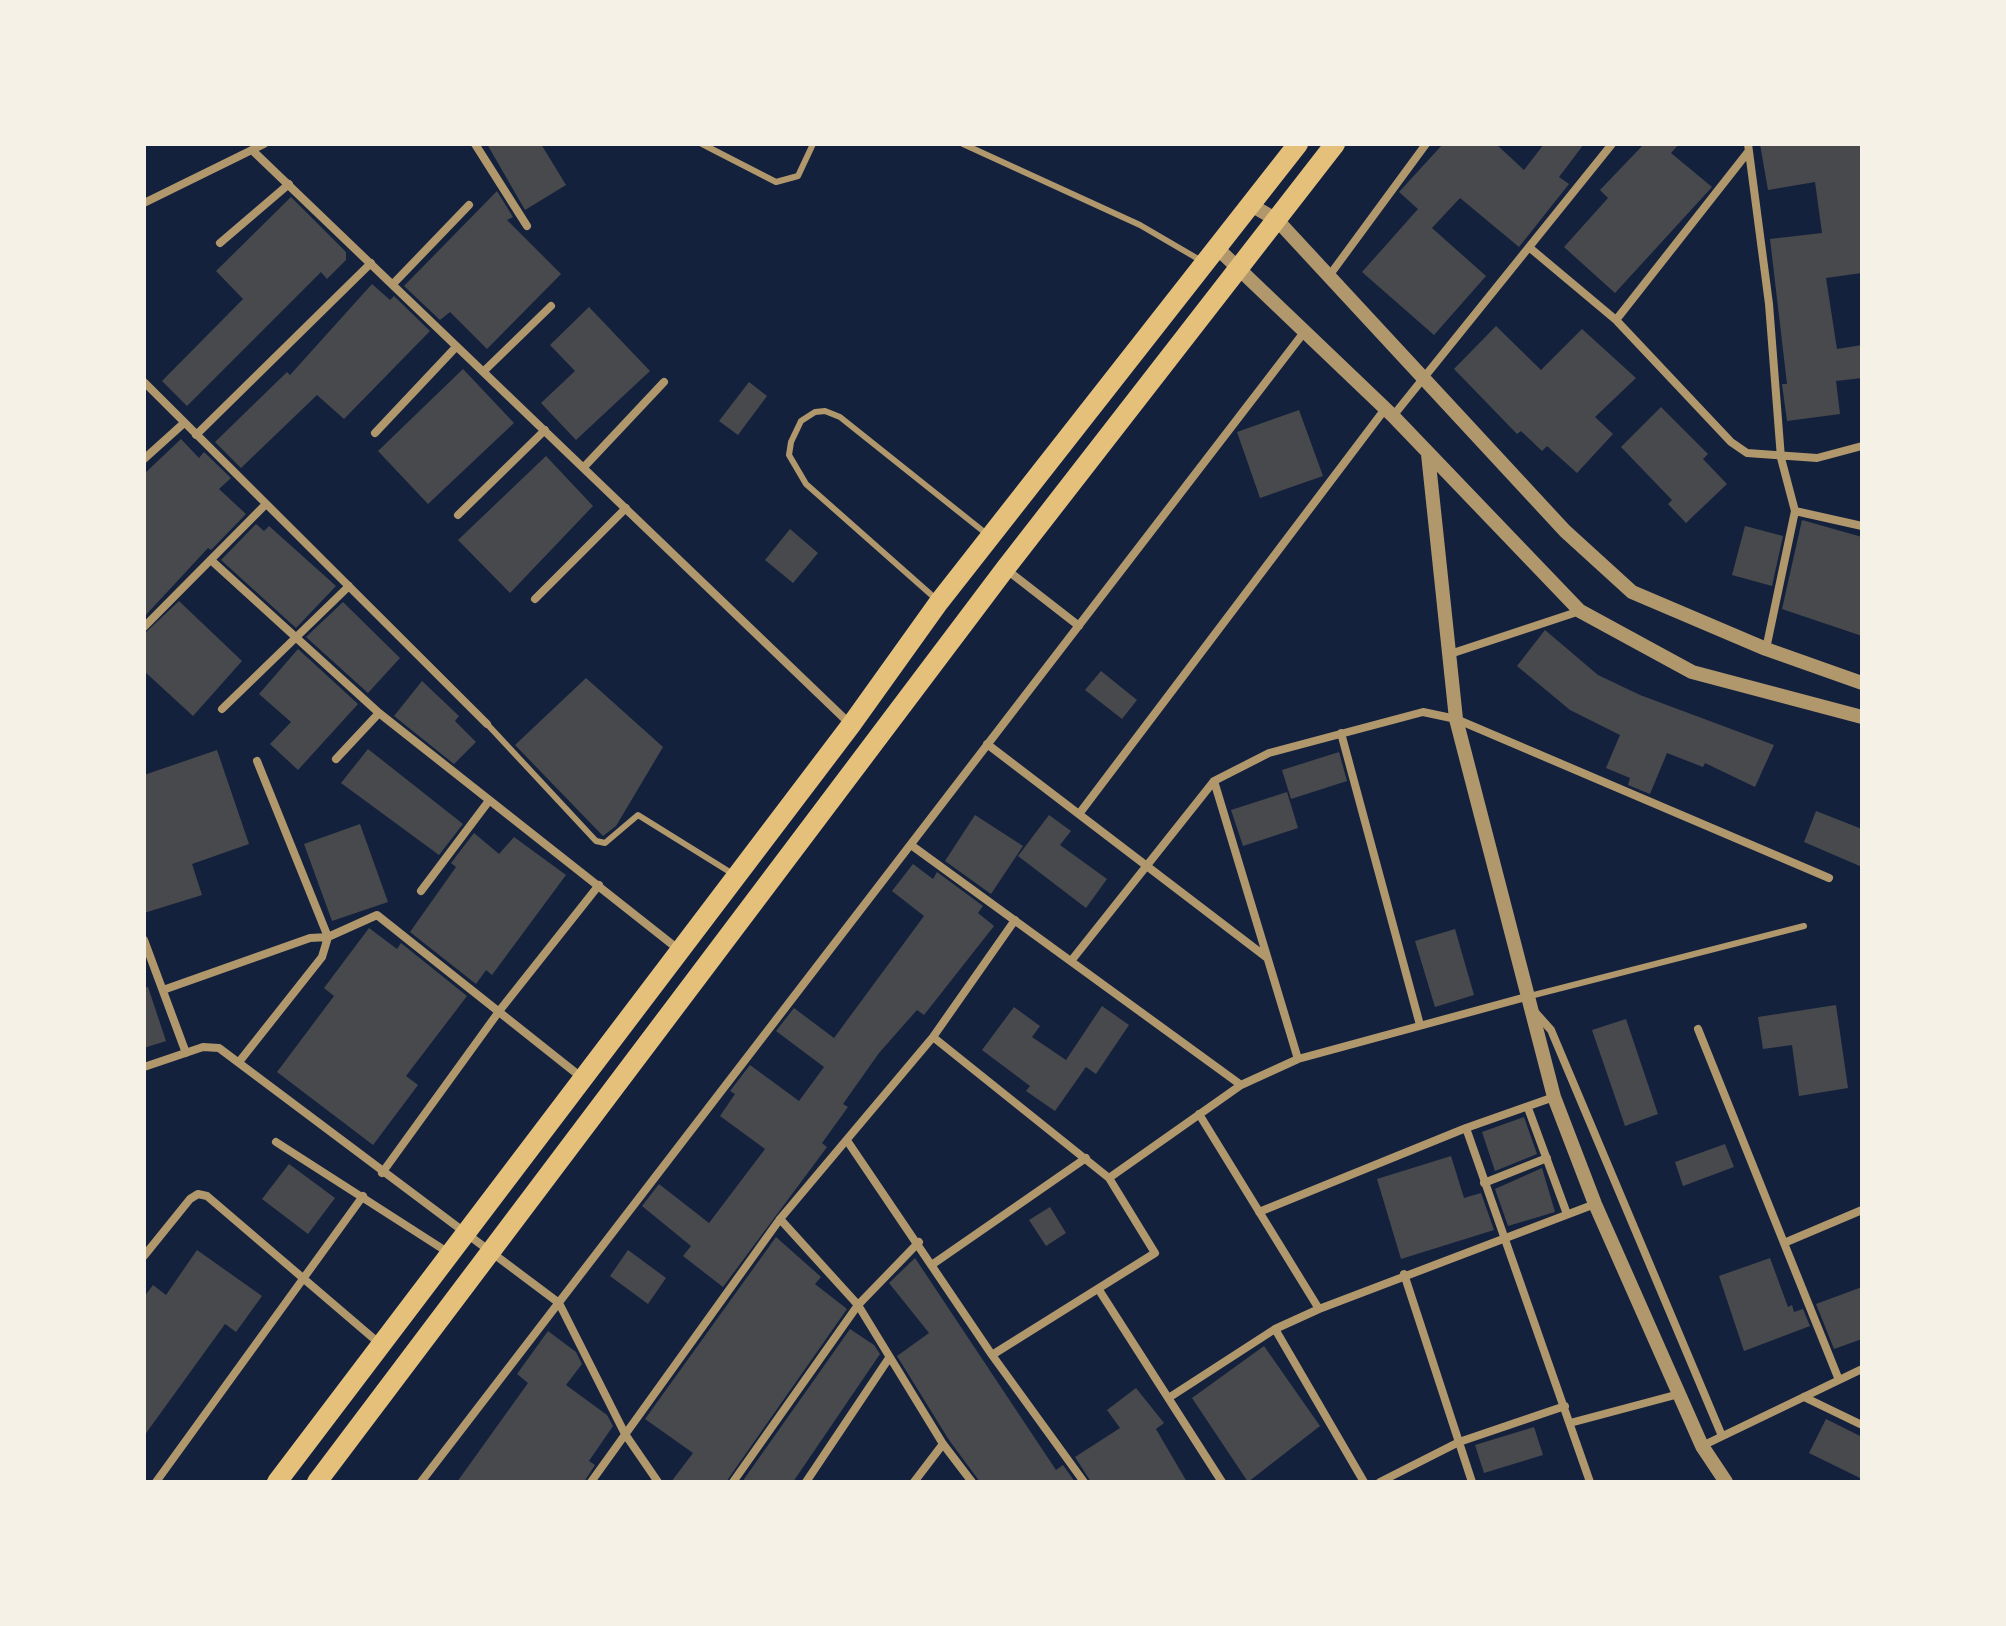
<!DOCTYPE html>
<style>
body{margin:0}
#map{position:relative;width:2006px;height:1626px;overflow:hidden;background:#14213d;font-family:"Open Sans",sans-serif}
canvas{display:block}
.frame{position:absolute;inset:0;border:146px solid #f6f1e7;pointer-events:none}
</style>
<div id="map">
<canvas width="2006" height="1626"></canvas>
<div class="frame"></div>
</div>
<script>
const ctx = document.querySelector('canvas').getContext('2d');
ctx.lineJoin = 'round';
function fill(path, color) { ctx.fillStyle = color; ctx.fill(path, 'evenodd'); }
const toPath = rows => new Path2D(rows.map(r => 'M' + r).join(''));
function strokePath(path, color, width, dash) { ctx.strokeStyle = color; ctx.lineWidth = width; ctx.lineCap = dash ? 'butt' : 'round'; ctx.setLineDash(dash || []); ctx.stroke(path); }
const building = toPath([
 [487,144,541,144,566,185,525,210],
 [1443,144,1496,144,1524,170,1544,144,1584,144,1559,177,1569,184,1519,247,1460,198,1432,228,1486,276,1434,335,1362,272,1418,209,1399,192],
 [1644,144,1679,144,1671,153,1712,187,1615,293,1564,247,1608,198,1600,190],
 [1760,144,1862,144,1862,273,1826,278,1837,349,1862,345,1862,378,1836,381,1840,414,1787,421,1782,384,1787,384,1770,239,1822,233,1815,182,1768,190],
 [497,191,513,217,507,220,561,274,487,349,450,312,440,320,404,286],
 [291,197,346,252,346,260,327,279,321,272,187,406,162,381,243,299,216,271],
 [372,284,390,300,394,296,430,331,344,419,317,395,241,468,215,442,287,372,290,375],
 [589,307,650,371,576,440,541,403,575,371,550,345],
 [1496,326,1541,370,1582,329,1636,378,1595,417,1613,434,1577,473,1547,446,1542,451,1521,431,1517,434,1454,369],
 [463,369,514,423,428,504,378,451],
 [749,382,767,396,738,435,719,421],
 [1661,407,1708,454,1703,459,1727,484,1686,523,1668,504,1672,500,1621,447],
 [1299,410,1323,476,1260,498,1237,432],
 [181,439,199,458,204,452,231,478,219,489,246,514,211,550,208,548,144,617,144,474],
 [546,456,593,506,510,593,458,540],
 [1802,520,1862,537,1862,636,1782,609],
 [256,524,264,531,269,526,336,586,296,628,221,560],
 [1745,526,1783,536,1772,586,1732,575],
 [790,529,818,553,793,583,765,560],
 [179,601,242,661,193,716,144,671,144,634],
 [343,602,400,658,368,693,306,637],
 [1545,630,1598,675,1640,695,1774,745,1755,787,1705,763,1703,767,1667,753,1650,794,1628,785,1630,778,1606,768,1620,735,1570,710,1517,666],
 [298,649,358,704,298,770,270,744,291,722,259,694],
 [1101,671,1137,700,1122,719,1085,690],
 [586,678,663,747,616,826,603,836,515,745],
 [422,681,459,716,455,721,476,742,454,764,394,716],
 [368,749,463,824,439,855,341,783],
 [217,750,249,844,192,864,202,895,144,913,144,775],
 [1339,752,1347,781,1291,799,1282,770],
 [1287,792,1298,828,1243,846,1231,810],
 [1816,811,1862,829,1862,867,1804,842],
 [975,815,1023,846,991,894,945,861],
 [1049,815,1071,831,1060,845,1107,879,1086,908,1018,856],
 [360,824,388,902,332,921,304,844],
 [474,833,499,854,514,837,566,875,492,975,486,970,476,984,410,932,456,867,451,863],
 [913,864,933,879,937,872,983,906,978,913,994,926,924,1015,917,1010,879,1053,843,1104,848,1107,822,1143,827,1147,723,1287,683,1256,691,1246,642,1206,659,1184,709,1223,765,1149,720,1116,735,1094,730,1091,750,1065,799,1101,824,1067,776,1031,794,1008,834,1038,924,916,892,891],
 [369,928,397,949,401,943,467,996,406,1076,418,1085,373,1145,277,1072,334,996,324,988],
 [1455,929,1474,995,1435,1007,1415,941],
 [148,987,166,1041,144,1048,144,988],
 [1836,1005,1848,1088,1799,1096,1792,1045,1763,1049,1758,1017],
 [1102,1006,1129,1025,1096,1074,1086,1067,1055,1111,1026,1091,1030,1086,982,1050,1014,1007,1040,1026,1032,1037,1066,1060],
 [1626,1019,1658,1114,1625,1126,1592,1030],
 [1524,1117,1537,1154,1495,1171,1482,1132],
 [1725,1144,1734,1167,1683,1186,1675,1162],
 [1451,1156,1464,1198,1481,1193,1494,1230,1401,1259,1377,1179],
 [289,1164,335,1198,308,1234,262,1199],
 [1542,1168,1555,1212,1508,1226,1495,1189],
 [1050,1207,1066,1233,1046,1246,1029,1220],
 [776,1237,821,1277,815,1284,847,1309,726,1482,671,1482,693,1453,645,1419],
 [197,1250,262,1296,236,1332,225,1324,144,1436,144,1297,153,1285,166,1295],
 [628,1250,666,1278,648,1304,610,1276],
 [915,1258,1056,1470,1063,1465,1075,1482,980,1482,949,1440,897,1356,929,1333,889,1283],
 [1770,1258,1788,1307,1792,1305,1794,1312,1803,1309,1810,1326,1744,1351,1719,1276],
 [1862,1287,1862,1339,1834,1349,1816,1304],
 [850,1329,874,1345,880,1354,793,1482,742,1482],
 [548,1331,576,1352,582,1364,566,1385,607,1415,613,1426,589,1461,595,1465,584,1482,457,1482,528,1383,517,1374],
 [1264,1346,1320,1426,1248,1482,1192,1398],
 [1136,1388,1164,1423,1156,1429,1187,1482,1091,1482,1075,1457,1120,1428,1107,1410],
 [1826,1419,1862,1437,1862,1479,1809,1453],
 [1534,1427,1543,1455,1484,1473,1475,1445]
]);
const service = toPath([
 [702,144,776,182,798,176,813,144],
 [963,144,1140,225,1200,260],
 [936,599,806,484,789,455,791,442,801,421,815,412,825,411,840,417,988,535],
 [487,724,596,841,605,843,638,815,733,874],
 [1530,996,1804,926]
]);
const minor = toPath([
 [475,144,527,226],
 [1748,144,1769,304,1781,458,1795,511,1766,649],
 [252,150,849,723],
 [144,203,264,144],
 [220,243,289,184],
 [1530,248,1616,320,1731,442,1747,453,1817,458,1862,446],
 [1329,276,1426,144],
 [393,284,469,205],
 [1616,320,1748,152],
 [483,372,551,306],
 [144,382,487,724],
 [1393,416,1612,144],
 [375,433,456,347],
 [196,435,371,263],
 [144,459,184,423],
 [584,467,664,382],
 [1795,511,1862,526],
 [458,515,545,430],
 [212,561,379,713,678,949],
 [1007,570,1079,626],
 [535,599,626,508],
 [144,627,266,504],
 [1450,654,1580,611],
 [222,709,349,586],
 [1341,733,1420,1025],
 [987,744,1266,957],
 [336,759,379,713],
 [1214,781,1298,1059],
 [1079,814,1385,409],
 [911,845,1241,1085],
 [421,891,488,802],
 [144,940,186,1053],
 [1071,961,1214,781,1269,753,1423,712,1456,719,1829,878],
 [163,990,310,938,328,937,257,761],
 [1534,1011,1551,1030,1722,1436],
 [1698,1029,1839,1380],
 [933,1037,1109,1178,1155,1253,992,1355],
 [239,1062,322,957,328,937,377,915,581,1077],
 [144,1067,203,1047,219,1048,559,1303,625,1434,658,1482],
 [1528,1108,1567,1214],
 [1199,1114,1319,1309],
 [1466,1128,1590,1482],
 [276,1142,449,1253],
 [848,1142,992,1355,1084,1482],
 [382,1173,500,1010,599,885],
 [1109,1178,1241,1085,1298,1059,1526,997],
 [1484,1183,1547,1158],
 [1259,1212,1466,1128,1554,1097],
 [780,1219,858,1305,943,1444,972,1482],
 [1784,1243,1862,1210],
 [144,1256,190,1199,198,1194,207,1196,380,1344],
 [933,1264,1086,1158],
 [1404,1274,1472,1482],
 [1099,1290,1222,1482],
 [1275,1329,1364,1482],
 [1170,1397,1275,1329,1319,1309,1595,1204],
 [1804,1397,1862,1425],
 [1570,1423,1679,1394],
 [1702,1446,1862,1369],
 [156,1482,363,1196],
 [421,1482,1305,331],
 [591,1482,780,1219,933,1037,1015,920],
 [733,1482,858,1305,919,1242],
 [806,1482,889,1358],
 [914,1482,943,1444],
 [1380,1482,1459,1442,1565,1406]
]);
const tertiary = toPath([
 [1251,205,1277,220,1565,531,1632,592,1766,649,1862,683],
 [1215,246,1393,416,1580,611,1692,672,1862,717],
 [1428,454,1456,719,1554,1097,1595,1204,1702,1446,1726,1482]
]);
const primary = toPath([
 [277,1482,851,725,939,602,1298,144],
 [317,1482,1005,569,1335,144]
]);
fill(building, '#48494c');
strokePath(service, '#b1986c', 6);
strokePath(minor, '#b1986c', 8);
strokePath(tertiary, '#b1986c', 14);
strokePath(primary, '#e5c07b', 20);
</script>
